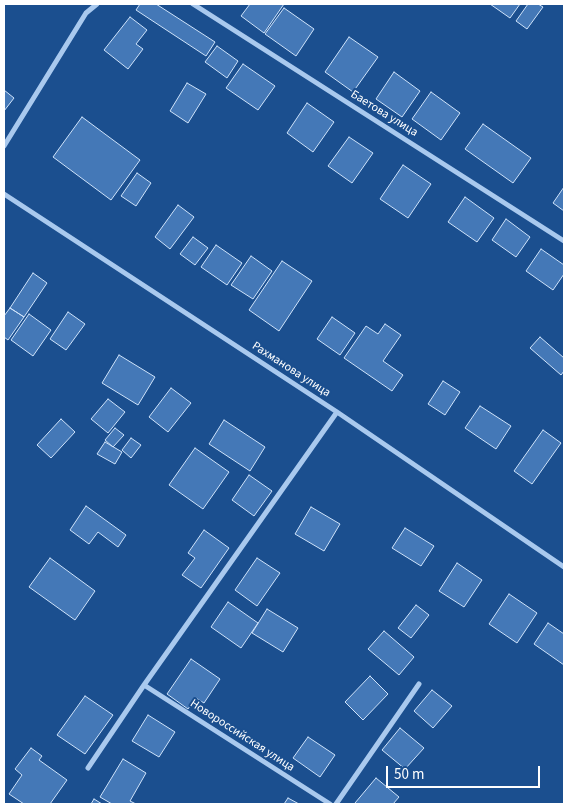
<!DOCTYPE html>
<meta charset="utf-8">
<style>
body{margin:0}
#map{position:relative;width:568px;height:808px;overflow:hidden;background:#1b4f8f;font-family:"Source Sans 3",sans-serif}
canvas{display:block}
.frame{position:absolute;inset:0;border:5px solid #fff;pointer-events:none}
.scale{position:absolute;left:386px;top:766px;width:154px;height:22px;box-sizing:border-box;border:2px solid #fff;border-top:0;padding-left:6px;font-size:15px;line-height:18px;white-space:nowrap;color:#fff;-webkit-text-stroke:4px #1b4f8f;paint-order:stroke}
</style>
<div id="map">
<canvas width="568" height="808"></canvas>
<div class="frame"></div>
<div class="scale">50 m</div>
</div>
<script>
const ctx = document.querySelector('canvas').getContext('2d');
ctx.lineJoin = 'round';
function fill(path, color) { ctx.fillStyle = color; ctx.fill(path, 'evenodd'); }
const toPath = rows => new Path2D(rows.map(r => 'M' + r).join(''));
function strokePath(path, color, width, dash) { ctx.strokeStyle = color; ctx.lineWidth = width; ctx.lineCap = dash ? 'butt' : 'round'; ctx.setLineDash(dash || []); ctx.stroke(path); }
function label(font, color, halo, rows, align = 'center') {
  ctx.font = font + ' "Source Sans 3",sans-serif'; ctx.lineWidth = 4; ctx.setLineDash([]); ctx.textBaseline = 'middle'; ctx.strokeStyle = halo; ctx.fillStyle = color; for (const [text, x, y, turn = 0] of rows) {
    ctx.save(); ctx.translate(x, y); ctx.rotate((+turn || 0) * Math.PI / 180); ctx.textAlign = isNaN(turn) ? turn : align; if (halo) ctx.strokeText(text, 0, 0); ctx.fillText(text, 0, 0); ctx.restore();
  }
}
const building = toPath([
 [140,4,156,4,215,42,206,56,136,10,140,4],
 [250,4,284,4,264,33,241,16,250,4],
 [490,4,520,4,510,18,490,4],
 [528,4,538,4,543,7,527,29,516,21,528,4],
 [284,8,314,29,296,56,265,34,284,8],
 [130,17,147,30,136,44,143,49,128,69,104,50,130,17],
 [349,37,378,57,353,92,325,72,349,37],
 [217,46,238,61,227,78,205,62,217,46],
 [243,64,275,86,258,110,226,88,243,64],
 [394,72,420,91,402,117,376,99,394,72],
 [187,83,206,94,188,123,170,111,187,83],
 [4,90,14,98,4,111,4,90],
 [431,92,460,113,441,140,412,119,431,92],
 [307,103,334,122,313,152,287,133,307,103],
 [82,117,140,160,111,200,53,157,82,117],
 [483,124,531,158,513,183,465,149,483,124],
 [349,137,373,153,352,183,328,166,349,137],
 [403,165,431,184,408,218,380,199,403,165],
 [137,173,151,183,136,206,121,196,137,173],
 [564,187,564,211,553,203,564,187],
 [465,197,494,218,477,242,448,222,465,197],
 [178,205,194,217,170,249,155,237,178,205],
 [506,219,530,237,516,257,492,240,506,219],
 [193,237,208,248,195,265,180,254,193,237],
 [216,245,242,263,227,285,201,267,216,245],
 [541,249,564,265,564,274,553,290,526,271,541,249],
 [251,256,272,271,253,299,231,285,251,256],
 [282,261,312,281,279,331,249,310,282,261],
 [33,273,47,283,24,317,10,308,33,273],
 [10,308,24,317,8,340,4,337,4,316,10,308],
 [68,312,85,324,66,350,50,339,68,312],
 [29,314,51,330,33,356,11,340,29,314],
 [332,317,355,333,340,355,317,339,332,317],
 [385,324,401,335,383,361,403,375,392,391,344,358,366,326,378,334,385,324],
 [540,337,564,358,564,371,561,375,530,348,540,337],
 [119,355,155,377,138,405,102,383,119,355],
 [443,381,460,392,445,415,428,404,443,381],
 [171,388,191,403,168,432,149,417,171,388],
 [108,399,125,412,108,433,91,419,108,399],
 [480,406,511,426,496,449,465,428,480,406],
 [61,419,75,432,51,458,37,445,61,419],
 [224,420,265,447,250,471,209,444,224,420],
 [115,428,124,435,113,447,105,440,115,428],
 [543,430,561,443,532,484,514,471,543,430],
 [131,438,141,445,131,458,122,450,131,438],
 [105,442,122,452,115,464,97,454,105,442],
 [195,448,229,472,203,509,169,485,195,448],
 [249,475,272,491,254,516,232,500,249,475],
 [86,506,126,535,118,547,98,532,89,544,70,530,86,506],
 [311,507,340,524,324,551,295,534,311,507],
 [405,528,434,546,421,566,392,548,405,528],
 [204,530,229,548,201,588,182,575,195,558,188,553,204,530],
 [50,558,95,591,75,620,29,587,50,558],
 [257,558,280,573,257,606,235,590,257,558],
 [457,563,482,580,464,607,439,591,457,563],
 [509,594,537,613,517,643,489,624,509,594],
 [228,602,258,623,241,648,211,627,228,602],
 [416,605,429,615,411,638,398,628,416,605],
 [267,609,298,628,283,652,252,633,267,609],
 [548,623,564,634,564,665,534,644,548,623],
 [384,631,414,657,399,675,368,649,384,631],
 [191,659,220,679,204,703,196,698,188,709,167,694,191,659],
 [370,676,388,694,363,720,345,702,370,676],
 [432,690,452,706,433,728,414,711,432,690],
 [85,696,113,715,85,754,57,735,85,696],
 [148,715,175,732,159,757,132,741,148,715],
 [400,728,424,748,405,769,382,750,400,728],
 [308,737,335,755,320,777,293,758,308,737],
 [31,748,42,756,39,760,67,780,50,804,24,804,9,794,22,775,15,769,31,748],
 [123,759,146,773,130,801,136,804,112,804,100,797,123,759],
 [376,778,399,797,393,804,357,804,355,803,376,778],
 [288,798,299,804,284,804,288,798],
 [94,799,102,804,91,804,94,799]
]);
const minor = toPath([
 [193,4,564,241],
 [4,146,86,13,97,4],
 [4,194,337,412,564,567],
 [144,685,330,804],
 [88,768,144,685,337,412],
 [336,804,419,684]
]);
const streetNames = [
 ["Баетова улица",384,114,32],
 ["Рахманова улица",291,370,33],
 ["Новороссийская улица",242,736,33]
];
fill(building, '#4478b7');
strokePath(building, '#cfe3fa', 1);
strokePath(minor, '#a9c9ee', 5);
label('12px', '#fff', '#1b4f8f', streetNames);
</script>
